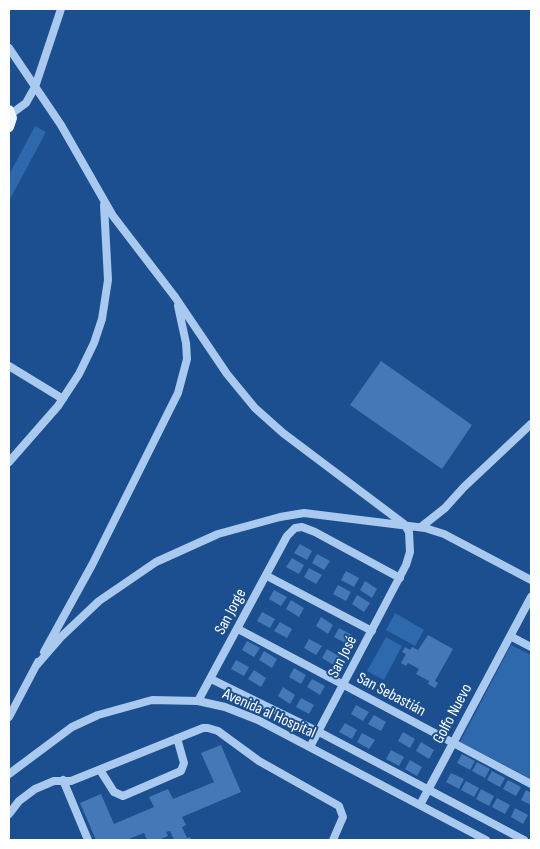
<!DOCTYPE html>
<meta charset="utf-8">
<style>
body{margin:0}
#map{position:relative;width:540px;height:849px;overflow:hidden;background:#1b4f8f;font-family:"Sofia Sans Condensed",sans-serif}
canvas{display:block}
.frame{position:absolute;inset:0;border:10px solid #fff;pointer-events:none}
</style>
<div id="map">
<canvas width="540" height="849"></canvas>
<div class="frame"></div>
</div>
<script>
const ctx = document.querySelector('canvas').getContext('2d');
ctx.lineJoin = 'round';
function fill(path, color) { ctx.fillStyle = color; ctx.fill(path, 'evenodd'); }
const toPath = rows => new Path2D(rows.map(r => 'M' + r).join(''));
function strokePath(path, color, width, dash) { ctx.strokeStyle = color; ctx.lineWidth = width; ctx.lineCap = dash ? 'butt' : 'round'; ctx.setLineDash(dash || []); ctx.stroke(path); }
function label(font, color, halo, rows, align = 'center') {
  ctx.font = font + ' "Sofia Sans Condensed",sans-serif'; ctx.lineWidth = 4; ctx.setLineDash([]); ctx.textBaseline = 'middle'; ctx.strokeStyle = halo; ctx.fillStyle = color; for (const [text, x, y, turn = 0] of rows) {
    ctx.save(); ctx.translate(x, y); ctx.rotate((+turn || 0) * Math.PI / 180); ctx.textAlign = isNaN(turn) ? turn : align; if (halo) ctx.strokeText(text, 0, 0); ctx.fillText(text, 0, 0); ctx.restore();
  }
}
const green = toPath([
 [35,126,46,132,9,201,9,175],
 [395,613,424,630,415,646,386,630],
 [386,637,402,646,384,680,367,671],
 [511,645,531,655,531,779,460,742]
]);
const building = toPath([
 [381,361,472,425,442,469,350,405],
 [300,544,312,551,307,560,294,553],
 [317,554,330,561,324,570,312,563],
 [292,558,304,565,299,574,286,567],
 [309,568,322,575,316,584,304,577],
 [346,571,359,578,354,587,341,580],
 [365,581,377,589,372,598,360,590],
 [338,585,351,592,346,601,333,594],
 [274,590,287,597,281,606,269,599],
 [357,595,370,603,364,612,352,604],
 [291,600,304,608,299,617,286,609],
 [262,612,275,619,270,628,257,621],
 [321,617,333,625,328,634,316,626],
 [280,622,292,629,287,638,274,631],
 [339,628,352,635,347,644,334,637],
 [428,635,453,649,435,681,438,683,435,688,428,684,429,681,416,674,419,669,408,663,406,666,401,663,406,654,402,652,405,647,410,650,412,647,418,650],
 [309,639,322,646,316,655,304,648],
 [247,641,260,648,254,657,242,650],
 [327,649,340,657,335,666,322,658],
 [264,651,277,659,272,668,259,660],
 [236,660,249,667,244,676,231,669],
 [294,668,306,675,301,684,289,677],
 [254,670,266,678,261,687,248,679],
 [312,679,325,686,320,695,307,687],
 [283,687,295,695,290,704,278,696],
 [301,698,314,705,309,714,296,707],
 [356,705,369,712,363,721,351,714],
 [374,715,386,722,381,731,368,724],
 [345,723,357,730,352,739,339,732],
 [403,732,415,739,410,748,398,741],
 [362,733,375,740,369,749,357,742],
 [421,742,434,750,429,759,416,751],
 [221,745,241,792,182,817,186,825,182,827,187,838,190,837,192,840,174,840,170,831,166,832,168,836,159,840,147,840,144,833,126,840,96,840,80,803,101,794,114,824,154,807,149,797,168,789,173,799,214,782,201,753],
 [391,750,404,757,399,766,386,759],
 [462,754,475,761,470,770,457,763],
 [410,760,422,767,417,776,405,769],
 [477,762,490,769,485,778,472,771],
 [492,771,505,778,500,787,487,780],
 [451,773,464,779,459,789,446,782],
 [508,780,521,787,516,796,503,789],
 [466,781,479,788,474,797,461,790],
 [481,789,494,796,489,806,476,799],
 [526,790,531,793,531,805,521,800],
 [497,798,510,805,505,814,492,807],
 [515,808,528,815,523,824,511,817]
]);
const minor = toPath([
 [9,48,61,125,113,216,175,297,227,374,255,408,283,433,404,524,409,532,410,552,406,565,310,747],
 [11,114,26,103,35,87,61,9],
 [9,366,63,399],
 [9,462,58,406,79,374,94,343,102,319,108,280,104,205],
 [421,527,445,508,464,487,531,424],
 [267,576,372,631],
 [238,629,531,784],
 [510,636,531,647],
 [44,652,92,565,178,393,187,359,186,343,178,306],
 [36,666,62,636,99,601,156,562,218,534,280,517,304,513,425,528,444,534,531,580],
 [211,679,319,732,524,840],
 [198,701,287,536,295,528,302,527,315,532,400,578],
 [9,717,38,662],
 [100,770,114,792,123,796,181,771,184,763,177,738],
 [9,774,72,727,98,715,152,700,198,701,225,707,258,720,486,840],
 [63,780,88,840],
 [420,805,531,597],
 [9,814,19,801,35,789,54,781,71,781,203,728,208,728,218,731,259,761,339,806,343,817,333,840]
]);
const major = toPath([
 [9,110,12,118,9,127]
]);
const streetNames = [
 ["San Jorge",231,612,-62],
 ["San José",343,657,-63],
 ["San Sebastián",391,695,28],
 ["Avenida al Hospital",269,714,24],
 ["Golfo Nuevo",453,714,-62]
];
fill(green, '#2e69ad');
fill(building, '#4478b7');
strokePath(minor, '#a9c9ee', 8);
strokePath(major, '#f0f6ff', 10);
label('16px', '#fff', '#1b4f8f', streetNames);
</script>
